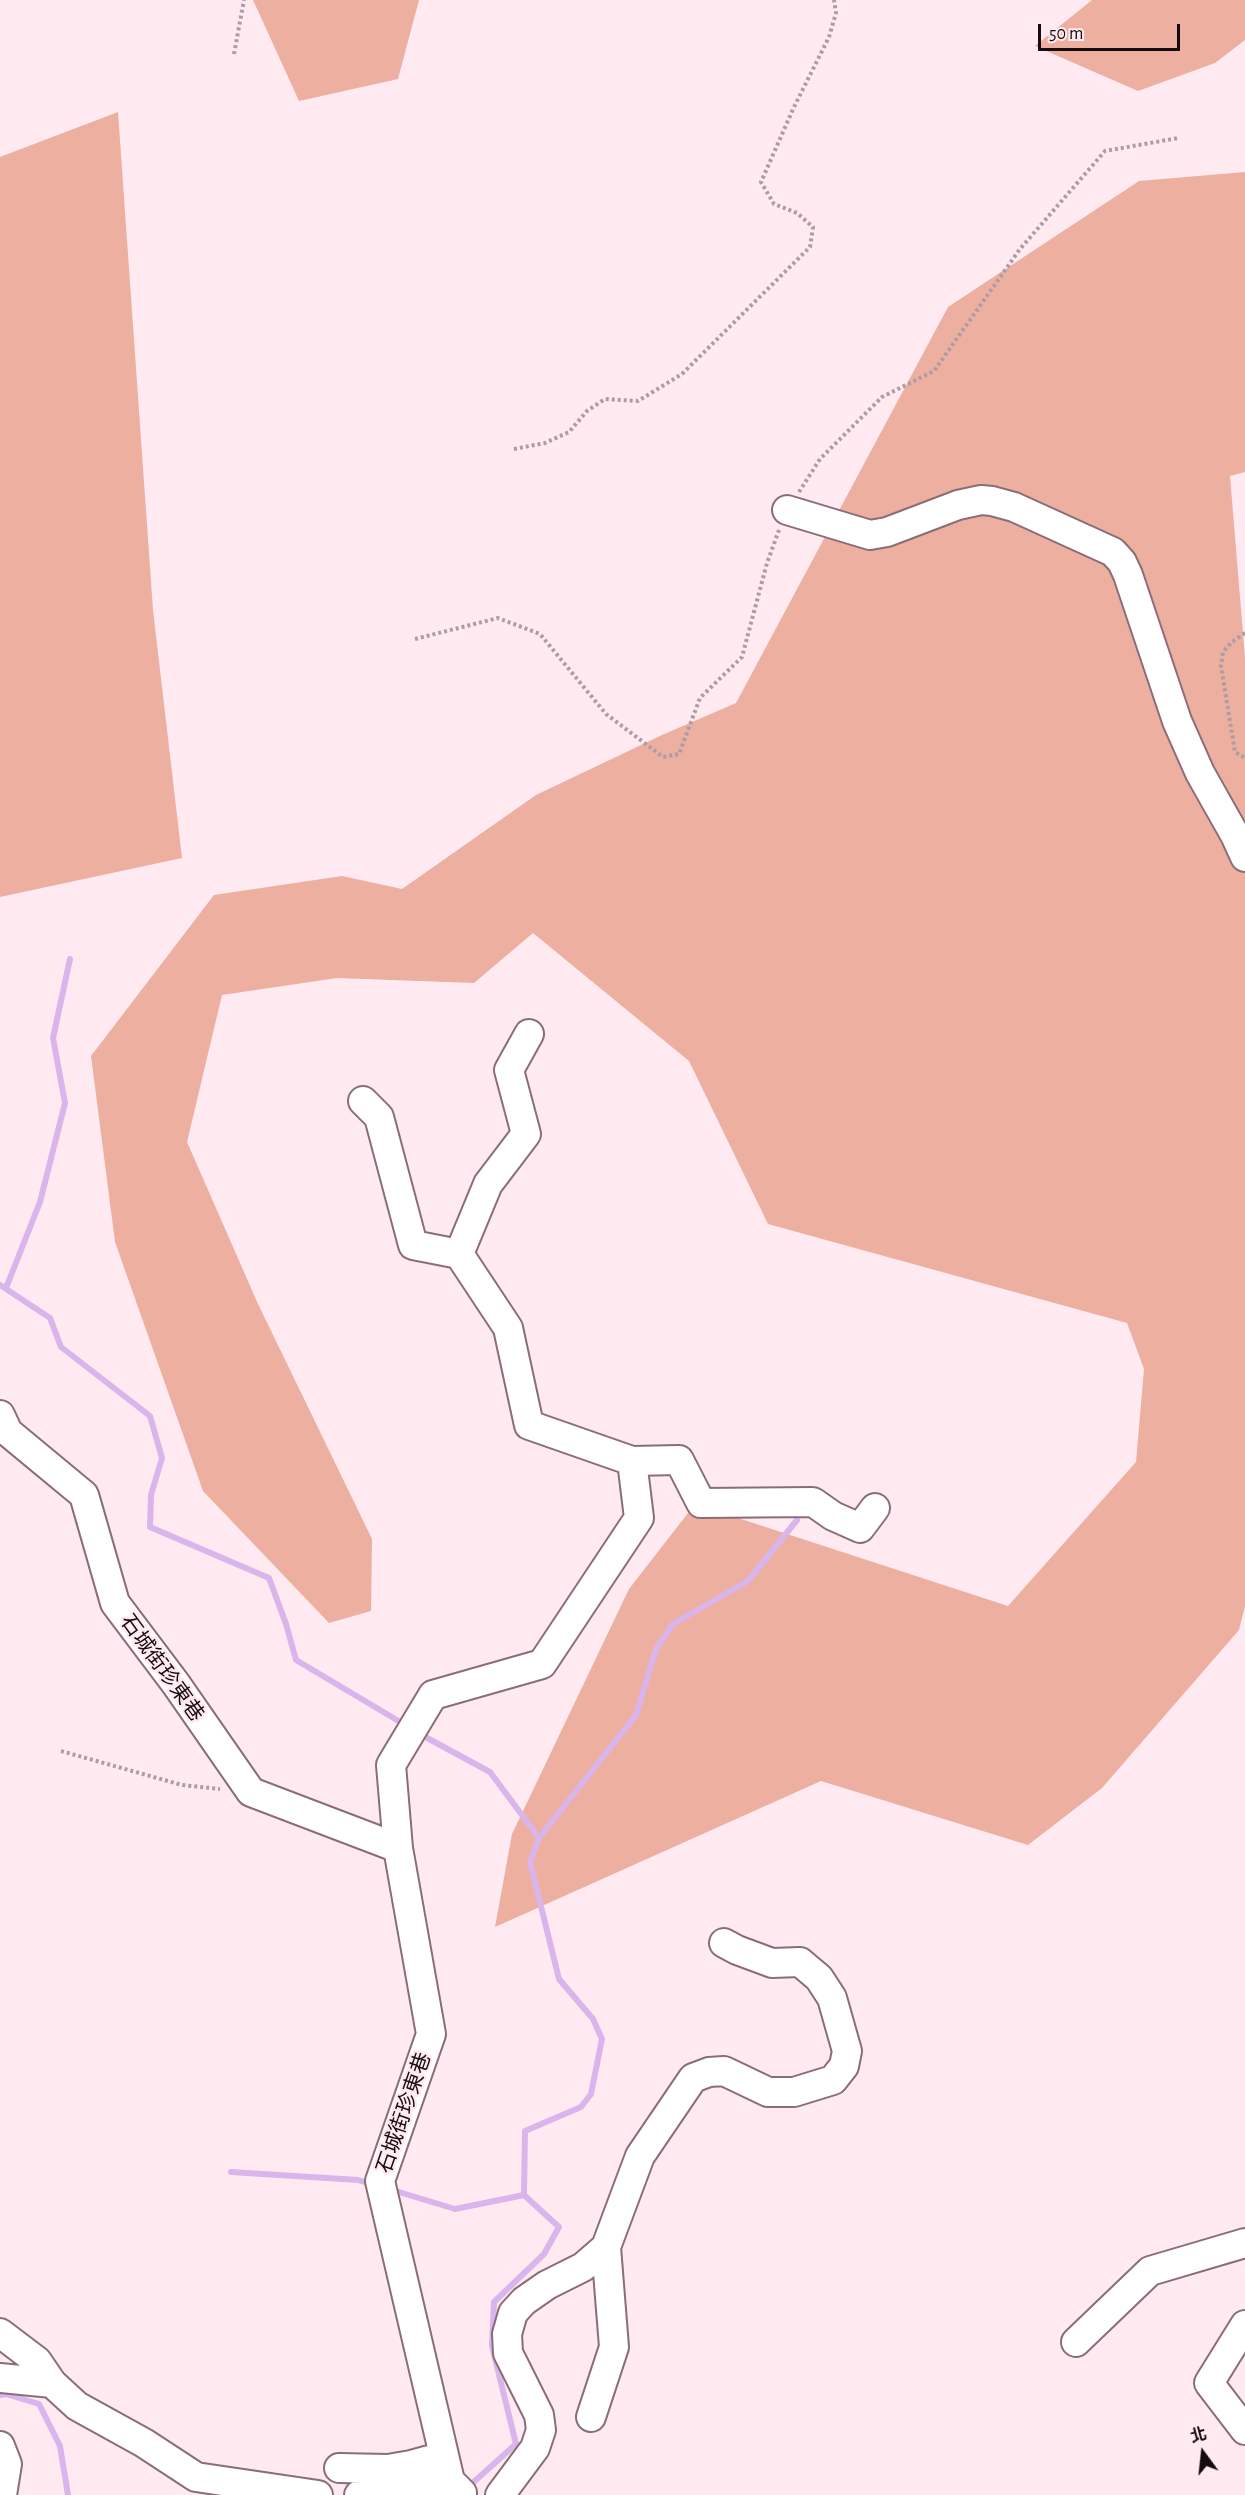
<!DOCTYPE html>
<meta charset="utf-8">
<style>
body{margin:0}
#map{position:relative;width:1245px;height:2495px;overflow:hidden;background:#ffeaf1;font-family:"Alegreya Sans","Noto Sans TC",sans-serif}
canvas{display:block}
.north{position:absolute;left:1173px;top:2423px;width:60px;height:60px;-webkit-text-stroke:4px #ffeaf1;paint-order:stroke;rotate:345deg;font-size:16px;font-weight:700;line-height:24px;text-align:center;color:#160b0f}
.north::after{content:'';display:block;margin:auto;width:21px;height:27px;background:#160b0f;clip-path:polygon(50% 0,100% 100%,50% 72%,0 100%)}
.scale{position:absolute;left:1038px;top:24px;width:142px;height:27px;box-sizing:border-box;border:3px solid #160b0f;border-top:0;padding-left:8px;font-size:18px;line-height:21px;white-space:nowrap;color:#160b0f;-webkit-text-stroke:4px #ffeaf1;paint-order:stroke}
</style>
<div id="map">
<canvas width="1245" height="2495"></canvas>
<div class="north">北</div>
<div class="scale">50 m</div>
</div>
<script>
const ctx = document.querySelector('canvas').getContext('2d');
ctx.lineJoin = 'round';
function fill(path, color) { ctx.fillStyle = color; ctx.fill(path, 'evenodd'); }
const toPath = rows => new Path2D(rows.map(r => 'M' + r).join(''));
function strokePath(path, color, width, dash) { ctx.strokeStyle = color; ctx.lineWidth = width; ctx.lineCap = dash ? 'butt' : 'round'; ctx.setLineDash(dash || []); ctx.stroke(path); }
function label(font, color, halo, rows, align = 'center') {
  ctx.font = font + ' "Alegreya Sans","Noto Sans TC",sans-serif'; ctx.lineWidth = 5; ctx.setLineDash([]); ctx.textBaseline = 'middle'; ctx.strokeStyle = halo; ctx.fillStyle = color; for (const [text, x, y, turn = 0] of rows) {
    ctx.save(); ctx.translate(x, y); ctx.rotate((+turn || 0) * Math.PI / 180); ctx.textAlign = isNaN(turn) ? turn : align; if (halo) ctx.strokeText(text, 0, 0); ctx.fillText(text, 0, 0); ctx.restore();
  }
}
const green = toPath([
 [253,0,419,0,398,79,299,101],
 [1092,0,1245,0,1245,40,1215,63,1138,91,1035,46],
 [118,112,153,610,182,858,0,897,0,157],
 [1245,172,1245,472,1230,476,1245,658,1245,1606,1239,1630,1102,1788,1028,1845,821,1781,495,1927,512,1834,629,1589,695,1504,1008,1606,1136,1462,1144,1369,1127,1323,768,1224,689,1061,533,933,474,983,337,978,222,995,187,1142,258,1304,372,1539,371,1611,329,1623,203,1491,115,1242,91,1056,214,895,342,876,402,889,536,795,662,735,736,703,948,307,1139,181]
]);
const stream = toPath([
 [0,1285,50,1318,61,1347,150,1416,162,1458,151,1495,150,1527,269,1578,286,1624,296,1660,407,1726],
 [6,1288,40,1202,65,1103,53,1038,70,959],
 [418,1733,490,1772,539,1838,530,1862,559,1979,593,2019,602,2039,591,2094,581,2107,525,2131,524,2195,559,2227,544,2254,494,2302,492,2346,516,2444,467,2488],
 [539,1838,636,1715,656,1649,673,1624,748,1581,797,1520],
 [231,2172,358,2180,374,2185],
 [389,2189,455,2209,524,2195],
 [0,2395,6,2394,39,2404,60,2446,68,2495]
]);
const path = toPath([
 [234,54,244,0],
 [514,449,545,443,569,432,587,411,605,399,638,401,682,374,810,247,813,227,797,213,774,204,761,182,794,107,829,37,836,13,834,0],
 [799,492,820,459,882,397,934,371,1020,249,1105,151,1178,138],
 [1245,633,1232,642,1223,652,1221,666,1235,752,1245,758],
 [415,639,498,618,540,634,606,714,663,757,679,754,700,698,742,657,767,563,779,530],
 [61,1751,182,1785,220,1789]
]);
const minor = toPath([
 [787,510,870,535,887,532,958,505,981,500,992,501,1014,507,1113,552,1122,562,1128,575,1177,721,1200,773,1235,835,1245,857],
 [363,1101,379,1117,413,1245,459,1254],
 [0,1415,8,1432,84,1495,115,1603,176,1684,251,1792,398,1848],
 [632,1461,679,1460,701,1503,813,1502,833,1516,860,1528,875,1508],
 [1245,2325,1209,2383,1245,2430],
 [0,2333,37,2361,52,2383,77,2406,144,2443,196,2477,318,2495],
 [1076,2342,1150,2271,1245,2243],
 [0,2378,52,2383],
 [591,2417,614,2347,606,2247],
 [0,2446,7,2464,2,2495],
 [339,2468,388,2469,411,2465,444,2456],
 [450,2481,380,2181,431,2034,398,1848,391,1765,433,1695,542,1664,639,1518,632,1461,529,1425,508,1328,459,1254,488,1184,526,1134,509,1070,529,1034],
 [359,2495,450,2481,462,2493],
 [500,2495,535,2448,541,2430,539,2415,508,2353,507,2334,513,2313,524,2301,547,2285,583,2267,606,2247,640,2156,693,2078,709,2072,724,2071,768,2092,794,2092,833,2080,844,2066,847,2051,832,1998,819,1978,800,1962,772,1963,737,1950,724,1943]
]);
const streetNames = [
 ["石城街珍東巷",162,1668,54],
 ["石城街珍東巷",404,2113,-71]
];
fill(green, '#edafa0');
strokePath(stream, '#d9b5eb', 6);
strokePath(minor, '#8b6d78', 32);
strokePath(path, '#ad9ca2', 4, [3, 3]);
strokePath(minor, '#fff', 28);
label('21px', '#160b0f', '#ffeaf1', streetNames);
</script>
